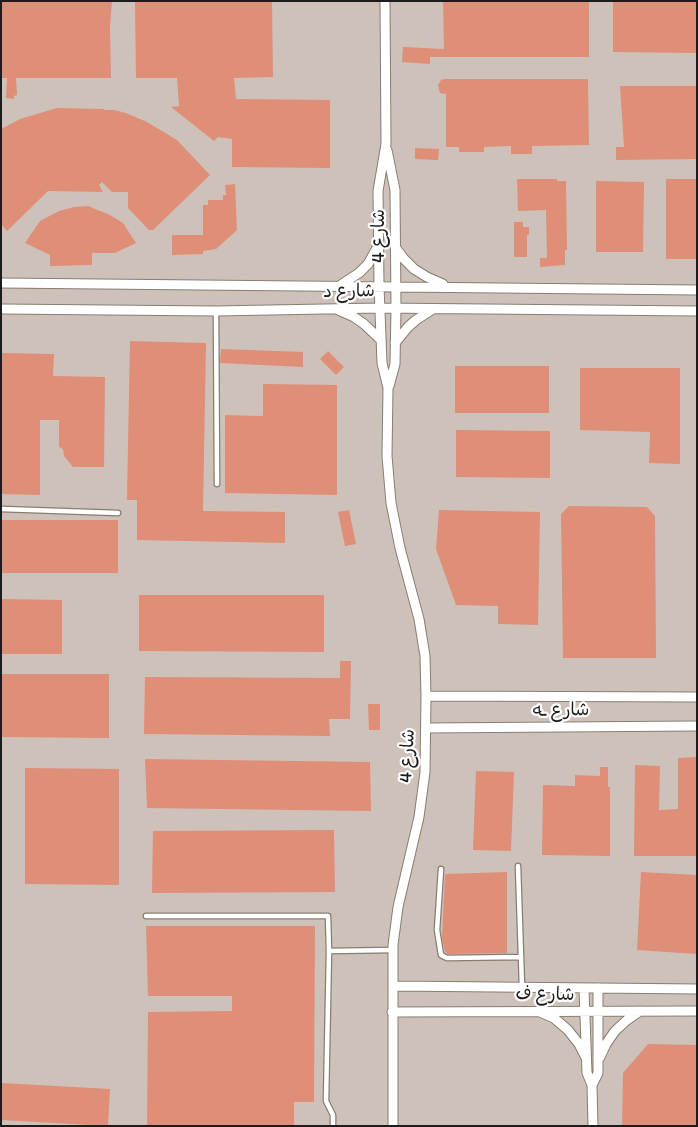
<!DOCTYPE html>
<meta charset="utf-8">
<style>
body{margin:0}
#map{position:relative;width:698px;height:1127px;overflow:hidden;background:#f1e1c4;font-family:Itim,sans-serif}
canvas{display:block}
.frame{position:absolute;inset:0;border:2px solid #1c1c1c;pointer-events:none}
</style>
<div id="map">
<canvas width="698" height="1127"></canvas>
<div class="frame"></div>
</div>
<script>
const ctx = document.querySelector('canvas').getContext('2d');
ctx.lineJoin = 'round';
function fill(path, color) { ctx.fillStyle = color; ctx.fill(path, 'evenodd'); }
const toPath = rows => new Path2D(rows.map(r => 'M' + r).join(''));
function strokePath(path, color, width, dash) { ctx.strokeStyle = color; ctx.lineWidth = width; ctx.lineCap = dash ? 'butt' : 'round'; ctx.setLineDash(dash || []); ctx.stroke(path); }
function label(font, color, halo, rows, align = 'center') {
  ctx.font = font + ' Itim,"Playpen Sans Arabic",sans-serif'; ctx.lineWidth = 4.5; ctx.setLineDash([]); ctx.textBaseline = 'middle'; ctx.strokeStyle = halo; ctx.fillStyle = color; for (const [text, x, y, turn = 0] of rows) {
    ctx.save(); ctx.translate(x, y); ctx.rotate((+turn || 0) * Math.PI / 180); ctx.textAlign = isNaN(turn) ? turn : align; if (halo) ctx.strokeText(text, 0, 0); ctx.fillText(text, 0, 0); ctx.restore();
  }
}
const industrial = toPath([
 [1,1,697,1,697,1126,1,1126]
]);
const building = toPath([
 [1,1,112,1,110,27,111,78,16,78,17,95,14,96,14,99,6,98,7,78,1,78],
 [135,1,272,1,273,77,234,78,236,99,330,100,330,168,232,167,232,139,218,137,214,141,171,107,179,106,177,78,136,78],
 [443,1,589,1,589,57,430,57,430,64,402,62,403,47,444,49],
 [613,1,697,1,697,53,613,52],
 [445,79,588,79,589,145,532,146,532,154,511,154,511,146,484,147,484,152,459,152,459,147,446,147,446,94,440,93,438,85,441,80],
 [620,86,697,86,697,159,616,160,616,147,624,147],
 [57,108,104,109,104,110,114,110,126,113,147,122,177,140,210,175,153,230,149,230,128,208,128,192,112,192,102,182,99,185,103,192,48,191,7,231,1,224,1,129,20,119],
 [415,148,439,149,438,160,415,159],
 [517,179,557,179,557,181,566,181,567,250,565,250,565,265,540,267,540,258,547,258,546,210,518,211],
 [666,179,697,179,697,259,666,259],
 [596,181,644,182,643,252,596,252],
 [235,184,237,230,216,249,203,251,203,254,172,255,172,235,203,235,203,205,208,205,208,200,223,200,223,195,226,195,225,185],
 [88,206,110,215,123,223,136,243,115,253,92,253,92,265,50,266,50,255,25,243,40,221,59,211,74,207],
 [514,222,523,222,523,227,529,227,529,235,527,235,527,257,514,257],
 [130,341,206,343,203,511,285,512,285,543,137,540,137,500,127,500],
 [221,349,303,352,303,367,220,363],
 [328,351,344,367,336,375,320,359],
 [1,353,54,354,53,376,105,377,104,467,73,467,64,456,63,449,59,447,59,420,40,420,40,495,1,494],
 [455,366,549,366,549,413,455,413],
 [580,368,680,368,680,464,649,463,650,432,580,430],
 [263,384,337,385,337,495,225,493,225,415,263,416],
 [456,430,550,431,550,478,456,477],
 [569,506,647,507,655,516,656,658,563,658,561,514],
 [349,510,356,544,345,546,338,512],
 [439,510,540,512,538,625,498,624,498,606,456,605,436,549],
 [1,520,118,520,118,573,1,573],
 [139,595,324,595,324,652,139,651],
 [1,599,62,600,62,654,1,654],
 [340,661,351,661,350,719,329,719,330,736,144,734,145,677,340,678],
 [1,674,109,674,109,738,1,737],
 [368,704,380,704,380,730,369,730],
 [697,757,697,856,634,856,635,765,660,766,659,810,678,809,678,758],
 [145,759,370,762,371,811,147,808],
 [600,767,608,767,608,787,610,787,610,856,542,855,543,785,575,786,575,775,600,776],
 [25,768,119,769,119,885,25,884],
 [476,771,514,772,511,851,473,850],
 [334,830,335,892,152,893,153,831],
 [507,872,507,953,448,954,445,952,442,938,445,874],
 [641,872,697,875,697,954,637,950],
 [146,926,315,926,314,1102,294,1102,294,1126,147,1126,148,1012,232,1011,232,996,148,996],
 [648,1044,697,1045,697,1126,622,1126,623,1073],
 [1,1083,110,1089,108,1126,1,1120]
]);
const service = toPath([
 [216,311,217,484],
 [1,509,118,513],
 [518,866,522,987],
 [441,869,437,930,441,955,447,958,520,957],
 [146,916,328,916,329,951],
 [333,1126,333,1115,326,1101,329,951,393,950]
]);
const minor = toPath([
 [385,1,386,144,378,191,379,286,382,363,388,388,387,456,391,503,400,548,419,619,425,656,426,696,425,772,419,817,398,907,393,945,393,1126],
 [387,150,395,190,396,308,395,364,389,386],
 [395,247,404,259,414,269,427,277,443,284],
 [1,283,697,290],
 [342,284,359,273,368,264,377,248],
 [1,309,216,311,379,308,697,311],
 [338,310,354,317,364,324,381,340],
 [395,343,408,327,416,320,433,309],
 [426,696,697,697],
 [426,728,697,726],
 [394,986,697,989],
 [584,989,587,1073,592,1085,593,1126],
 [392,1012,697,1011],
 [540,1012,554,1018,568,1030,579,1044,585,1056],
 [600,1057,606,1044,615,1031,627,1020,640,1011],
 [592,1085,598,1073,598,988]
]);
const streetNames = [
 ["شارع 4",379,236,-90],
 ["شارع د",349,292,-1],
 ["شارع ـه",561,711,-1],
 ["شارع 4",408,756,-87],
 ["شارع ف",545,995,1]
];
fill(industrial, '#cec1ba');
fill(building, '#df8e78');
strokePath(service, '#867e70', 7);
strokePath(minor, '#867e70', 11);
strokePath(service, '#fff', 4.5);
strokePath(minor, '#fff', 9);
label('18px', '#1c1c1c', '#fff', streetNames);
</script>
